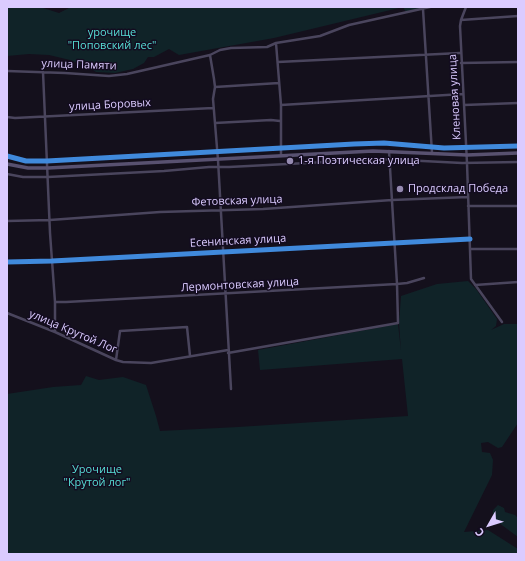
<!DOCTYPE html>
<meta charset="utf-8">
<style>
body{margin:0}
#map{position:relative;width:525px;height:561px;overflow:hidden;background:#14101c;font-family:"Open Sans",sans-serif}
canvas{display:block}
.frame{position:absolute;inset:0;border:8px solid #dbcbff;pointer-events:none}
.north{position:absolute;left:469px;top:505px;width:40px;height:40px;-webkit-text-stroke:3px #130c20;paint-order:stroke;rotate:231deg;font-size:11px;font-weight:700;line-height:16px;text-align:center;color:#dbcbff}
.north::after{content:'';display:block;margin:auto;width:14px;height:18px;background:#dbcbff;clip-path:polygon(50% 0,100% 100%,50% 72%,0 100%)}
</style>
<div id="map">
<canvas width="525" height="561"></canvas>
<div class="frame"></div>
<div class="north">С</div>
</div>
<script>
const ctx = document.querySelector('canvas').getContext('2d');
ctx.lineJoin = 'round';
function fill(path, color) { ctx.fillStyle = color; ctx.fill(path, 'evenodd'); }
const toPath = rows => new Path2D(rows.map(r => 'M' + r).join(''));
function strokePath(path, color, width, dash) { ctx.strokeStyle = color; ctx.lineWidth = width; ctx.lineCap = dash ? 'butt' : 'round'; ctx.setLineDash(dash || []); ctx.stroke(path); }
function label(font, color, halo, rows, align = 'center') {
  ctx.font = font + ' "Open Sans",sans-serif'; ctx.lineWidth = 3; ctx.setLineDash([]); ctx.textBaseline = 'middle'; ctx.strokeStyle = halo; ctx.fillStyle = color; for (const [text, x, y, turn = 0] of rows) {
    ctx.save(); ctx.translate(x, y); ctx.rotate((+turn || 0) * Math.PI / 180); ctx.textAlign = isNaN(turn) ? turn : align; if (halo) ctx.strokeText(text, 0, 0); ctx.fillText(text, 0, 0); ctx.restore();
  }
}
const green = toPath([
 [7,7,40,7,59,13,71,7,430,7,406,12,403,7,274,38,179,55,169,49,154,57,148,57,144,63,133,69,115,73,96,72,90,68,70,60,49,55,29,54,7,56],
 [468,281,476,289,497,319,496,326,491,330,504,324,518,324,518,423,502,447,498,448,488,442,481,443,482,452,490,453,493,460,492,475,464,532,488,530,518,549,518,554,7,554,7,394,53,387,81,385,86,376,99,380,123,377,146,385,156,416,160,431,238,427,408,416,402,359,260,370,258,350,398,324,401,351,399,323,401,296,437,284],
 [498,505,504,508,505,512,515,515,518,518,518,537,499,523,493,517,493,510]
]);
const minor = toPath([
 [466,7,461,20,460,26,467,163,471,279,502,322],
 [423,9,432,153],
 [461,20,518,16],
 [276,43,281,105,281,156],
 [210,55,214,79,215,87,213,99,218,160,231,389],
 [278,62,460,53],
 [461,63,518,62],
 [7,71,65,73,109,76,127,74,210,55,220,50,231,48,267,47,276,43,320,36,349,25,430,7],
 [43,72,50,233,55,302,55,332],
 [215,87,279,83],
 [281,105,463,94],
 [464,105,518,103],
 [7,117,15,118,213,108],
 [215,123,271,120,280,121],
 [7,156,26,161,47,161,354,144,384,143,444,148,518,146],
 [7,174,23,177,48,177,164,171,209,167,229,167,384,159,462,163,518,162],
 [468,206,518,206],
 [7,221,50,220,160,212,263,209,392,200,468,197],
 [470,249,518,249],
 [7,262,52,261,470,239],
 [475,285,518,282],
 [55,302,66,302,397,284,407,283,424,278],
 [7,313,55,332,116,360,123,362,151,363,228,350],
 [228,353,398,323,397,284,389,151],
 [116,360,120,331,187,327,190,356]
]);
const secondary = toPath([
 [7,164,28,168,48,168,373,151,467,155,518,153]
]);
const cycleway = toPath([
 [7,156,26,161,47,161,354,144,384,143,444,148,518,146],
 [7,262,52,261,470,239]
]);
const markers = [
 [290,161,4,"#958ab0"],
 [400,189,4,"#958ab0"]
];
const parkNames = [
 ["урочище",112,33],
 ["\"Поповский лес\"",112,46],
 ["Урочище",97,470],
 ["\"Крутой лог\"",97,483]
];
const streetNames = [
 ["улица Памяти",79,65,2],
 ["Кленовая улица",455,97,-93],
 ["улица Боровых",110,105,-3],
 ["Фетовская улица",237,201,-2],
 ["Есенинская улица",238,241,-3],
 ["Лермонтовская улица",240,285,-3],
 ["улица Крутой Лог",73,332,23]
];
const poiNames = [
 ["1-я Поэтическая улица",298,161],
 ["Продсклад Победа",408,189]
];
fill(green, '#102328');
strokePath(minor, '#4a455d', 2.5);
strokePath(secondary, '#585170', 3.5);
strokePath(cycleway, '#408adc', 5);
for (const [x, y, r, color] of markers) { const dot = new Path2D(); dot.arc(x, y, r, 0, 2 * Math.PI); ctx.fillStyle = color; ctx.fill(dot); strokePath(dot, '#130c20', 1.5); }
label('11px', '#57dfd6', '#130c20', parkNames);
label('11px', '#dbcbff', '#130c20', streetNames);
label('11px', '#dbcbff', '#130c20', poiNames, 'left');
</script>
